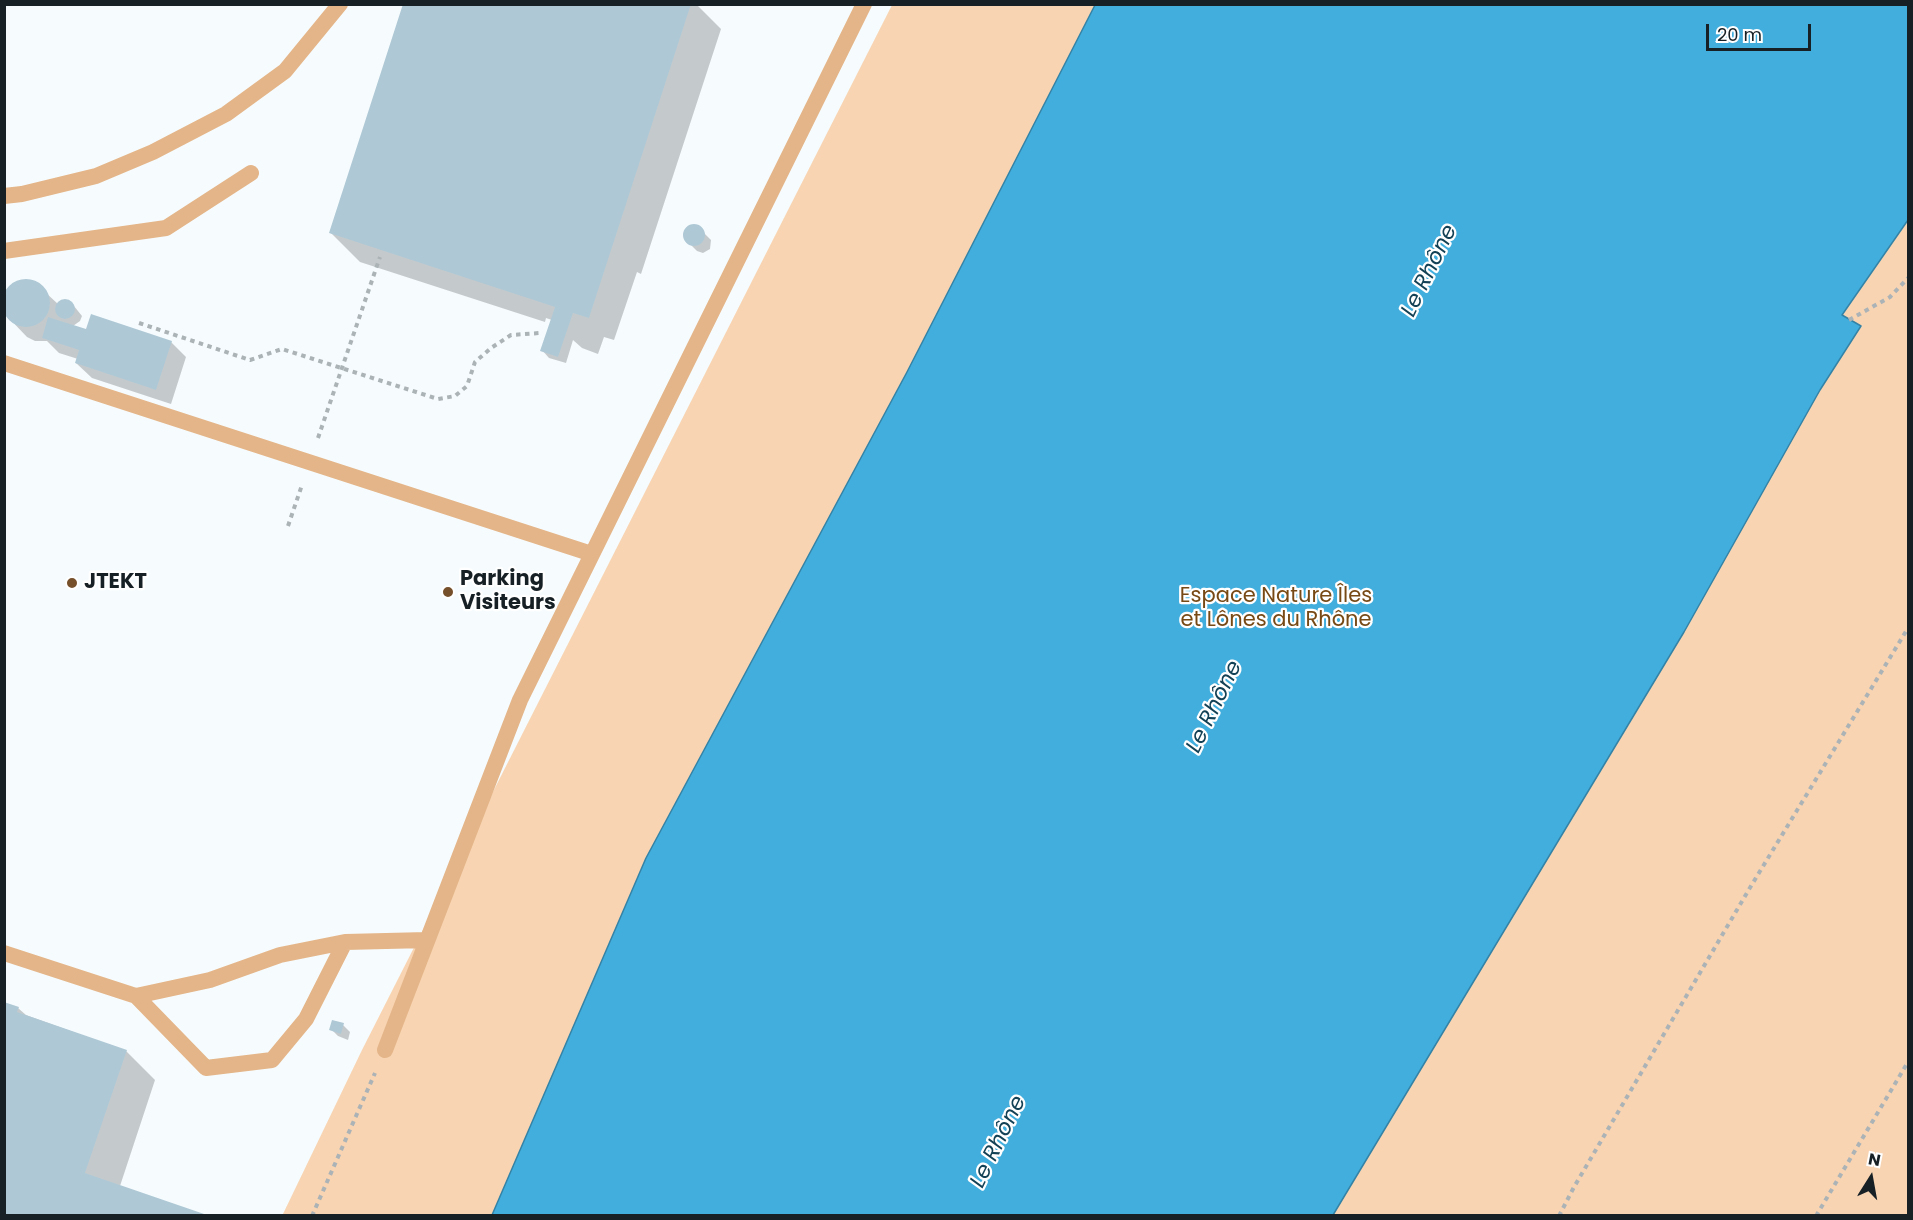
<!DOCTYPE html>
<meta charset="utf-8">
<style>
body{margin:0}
#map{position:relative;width:1913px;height:1220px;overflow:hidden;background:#f6fcfe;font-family:Poppins,sans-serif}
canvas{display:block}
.frame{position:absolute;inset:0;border:6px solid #172025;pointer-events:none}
.north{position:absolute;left:1841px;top:1148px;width:60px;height:60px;-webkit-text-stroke:4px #fff;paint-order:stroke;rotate:11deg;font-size:16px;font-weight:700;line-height:24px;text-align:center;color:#172025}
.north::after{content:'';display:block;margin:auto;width:21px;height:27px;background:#172025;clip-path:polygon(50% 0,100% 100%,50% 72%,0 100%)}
.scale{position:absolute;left:1706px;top:24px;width:105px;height:27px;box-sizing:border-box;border:3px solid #172025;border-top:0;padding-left:8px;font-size:18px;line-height:21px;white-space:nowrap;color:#172025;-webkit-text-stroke:4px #fff;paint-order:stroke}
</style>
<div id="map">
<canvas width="1913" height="1220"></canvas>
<div class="frame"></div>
<div class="north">N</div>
<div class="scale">20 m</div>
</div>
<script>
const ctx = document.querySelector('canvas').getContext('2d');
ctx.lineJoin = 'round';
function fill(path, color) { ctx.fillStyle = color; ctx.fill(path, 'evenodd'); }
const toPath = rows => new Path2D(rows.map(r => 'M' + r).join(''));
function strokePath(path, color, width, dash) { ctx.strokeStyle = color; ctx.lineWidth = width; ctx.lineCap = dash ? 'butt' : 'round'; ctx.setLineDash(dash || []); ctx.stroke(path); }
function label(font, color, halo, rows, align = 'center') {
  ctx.font = font + ' Poppins,sans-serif'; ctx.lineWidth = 4.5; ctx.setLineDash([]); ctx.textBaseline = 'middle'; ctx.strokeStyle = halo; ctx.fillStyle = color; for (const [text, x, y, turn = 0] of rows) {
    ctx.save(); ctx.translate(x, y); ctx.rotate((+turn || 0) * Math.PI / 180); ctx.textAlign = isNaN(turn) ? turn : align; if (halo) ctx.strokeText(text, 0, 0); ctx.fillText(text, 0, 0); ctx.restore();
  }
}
const green = toPath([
 [892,5,1908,5,1908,1215,282,1216,362,1050]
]);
const water = toPath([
 [1095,5,1908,5,1908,220,1842,315,1861,326,1820,390,1684,632,1333,1215,492,1215,646,858,907,372,1095,5]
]);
const shadow = toPath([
 [405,4,696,4,721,29,641,274,637,272,614,340,604,337,598,354,582,348,573,340,566,363,549,358,542,350,552,320,546,318,545,322,360,262,331,233],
 [692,226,698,227,711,240,710,249,703,253,697,251,689,243,685,238,686,231],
 [23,280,32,280,58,304,64,300,70,301,82,316,80,321,73,326,87,331,171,342,186,357,171,404,92,378,76,363,78,359,59,353,47,341,35,341,27,337,4,313,4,293,13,283],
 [4,1003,18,1008,26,1015,126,1051,155,1080,120,1186,204,1216,4,1216],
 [343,1025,350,1032,348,1040,338,1036,331,1029]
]);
const building = toPath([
 [403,4,691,4,589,318,573,313,558,357,540,351,555,307,329,233],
 '683 235a11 11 0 1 1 22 0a11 11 0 1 1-22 0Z',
 '2 303a24 24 0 1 1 48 0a24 24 0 1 1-48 0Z',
 '55 309a10 10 0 1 1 20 0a10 10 0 1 1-20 0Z',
 [91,314,172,341,156,390,75,363,79,350,42,338,48,317,86,329],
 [4,1002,19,1007,17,1012,127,1050,85,1173,207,1215,4,1215],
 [332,1020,344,1023,341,1034,329,1030]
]);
const path = toPath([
 [1849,320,1890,297,1908,278],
 [139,323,250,360,282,349,438,399,455,396,467,386,475,362,491,348,511,335,540,333],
 [318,438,380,257],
 [288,526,302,485],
 [312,1216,375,1073],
 [1559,1216,1574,1187,1751,886,1908,628],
 [1816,1216,1908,1062]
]);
const service = toPath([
 [4,196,22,194,96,176,153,152,226,114,285,71,340,4],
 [4,251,166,228,251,173],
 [4,363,592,554],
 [4,953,136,996,206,1068,272,1060,306,1019,345,942],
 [136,996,210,980,280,955,345,942,427,940],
 [385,1050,520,700,864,4]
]);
const markers = [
 [72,583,6,"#75502b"],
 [448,592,6,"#75502b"]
];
const poiNames = [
 ["Parking",460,580],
 ["Visiteurs",460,604],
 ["JTEKT",84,583]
];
const parkNames = [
 ["Espace Nature Îles",1276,597],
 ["et Lônes du Rhône",1276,621]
];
const waterNames = [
 ["Le Rhône",1430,271,-64],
 ["Le Rhône",1215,707,-64],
 ["Le Rhône",999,1142,-64]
];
fill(green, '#f8d4b2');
fill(water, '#41aede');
strokePath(water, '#3483a6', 1.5);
fill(shadow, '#0003');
fill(building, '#afc8d5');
strokePath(path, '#acb3b6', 4, [4.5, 4.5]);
strokePath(service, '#e4b588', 16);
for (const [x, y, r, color] of markers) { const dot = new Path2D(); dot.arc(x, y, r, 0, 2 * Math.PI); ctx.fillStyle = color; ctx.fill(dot); strokePath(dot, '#fff', 2); }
label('bold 21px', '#172025', '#fff', poiNames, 'left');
label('21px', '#774915', '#fff', parkNames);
label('italic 22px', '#134155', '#fff', waterNames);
</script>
